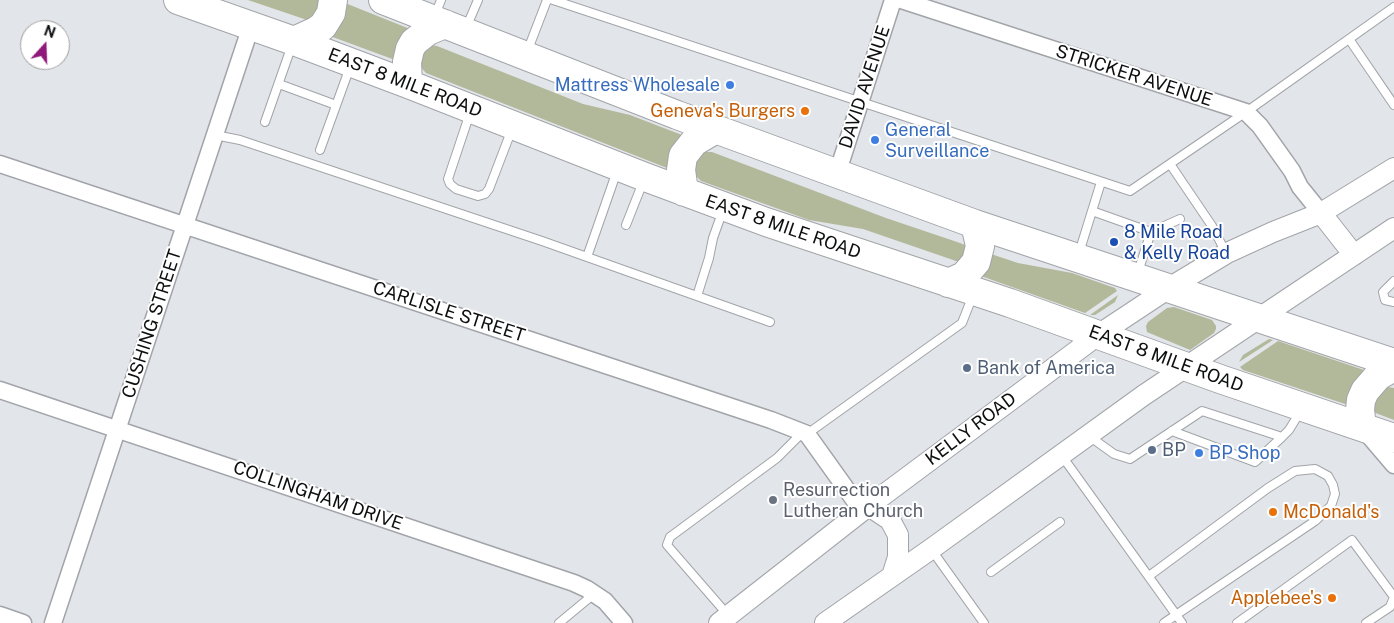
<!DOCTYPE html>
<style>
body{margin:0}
#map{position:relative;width:1394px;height:623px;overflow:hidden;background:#e2e5e9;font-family:"Public Sans",sans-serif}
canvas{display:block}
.north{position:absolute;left:20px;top:20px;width:50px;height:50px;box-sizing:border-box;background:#fff;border:1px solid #9e9f9f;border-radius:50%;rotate:20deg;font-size:14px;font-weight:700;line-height:20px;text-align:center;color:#0d0e0f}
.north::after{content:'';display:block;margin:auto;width:18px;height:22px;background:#901a7a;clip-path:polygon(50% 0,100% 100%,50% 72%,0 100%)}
</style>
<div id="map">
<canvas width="1394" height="623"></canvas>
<div class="north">N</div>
</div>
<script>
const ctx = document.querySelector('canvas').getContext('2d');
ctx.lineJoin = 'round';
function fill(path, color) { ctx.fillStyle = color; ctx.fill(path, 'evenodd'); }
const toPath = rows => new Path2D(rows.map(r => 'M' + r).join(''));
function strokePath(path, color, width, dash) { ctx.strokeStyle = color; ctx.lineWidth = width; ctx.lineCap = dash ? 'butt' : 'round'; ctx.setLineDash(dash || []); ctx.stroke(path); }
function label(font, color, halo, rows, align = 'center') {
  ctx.font = font + ' "Public Sans",sans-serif'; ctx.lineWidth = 4; ctx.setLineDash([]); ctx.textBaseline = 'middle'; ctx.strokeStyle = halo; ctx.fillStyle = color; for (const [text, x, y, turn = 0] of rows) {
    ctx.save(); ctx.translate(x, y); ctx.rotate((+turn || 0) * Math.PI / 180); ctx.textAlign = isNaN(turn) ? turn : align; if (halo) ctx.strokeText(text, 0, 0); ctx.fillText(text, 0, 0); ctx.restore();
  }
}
const green = toPath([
 [248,0,320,0,317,16,307,20],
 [345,3,410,29,395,60,330,36],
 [431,45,437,46,583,104,630,115,682,135,669,168,667,168,426,73,419,65,419,54],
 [705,152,712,152,886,218,960,243,965,245,968,252,961,261,956,261,863,229,809,220,701,181,693,173,693,161,700,153],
 [991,254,1018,263,1072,273,1115,288,1117,291,1085,313,981,276],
 [1118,295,1115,302,1095,315,1090,315],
 [1174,307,1212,320,1216,326,1216,329,1214,333,1190,350,1147,332,1146,326,1148,322,1167,308],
 [1269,339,1273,340,1239,362,1243,355],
 [1278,341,1364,370,1365,372,1347,404,1345,404,1243,370,1240,367],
 [1388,387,1394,388,1394,420,1373,412,1371,402,1382,388]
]);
const service = toPath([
 [553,0,1130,191,1246,112,1394,7],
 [435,15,441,0],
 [466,28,478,0],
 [1349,39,1394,105],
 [527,52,547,0],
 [279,84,336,105],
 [470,113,448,179,450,184,456,189,478,196,485,194,489,189,512,129],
 [265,122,292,45],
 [215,135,240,140,542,241,770,322],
 [320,150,350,67],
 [1170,164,1212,226,1226,253],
 [1092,211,1151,232,1138,272],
 [626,225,643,182],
 [1151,232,1180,219],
 [1079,253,1101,182],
 [587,257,617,171],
 [1394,281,1383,292,1385,300,1394,302],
 [697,296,709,258,713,238,723,210],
 [1172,431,1255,462,1282,437],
 [807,434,962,323,973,295],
 [1089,436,1114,454,1130,459,1202,411,1282,437,1289,430,1300,412],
 [1062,456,1182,623],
 [931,549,984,623],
 [991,572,1060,522],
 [1149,576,1268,488,1295,471,1315,469,1328,476,1333,485,1335,494,1331,506,1315,521,1164,623],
 [727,614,667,545,670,537,777,458,803,432],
 [559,623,594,594],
 [1237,623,1352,540,1394,597,1390,607,1366,623]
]);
const minor = toPath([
 [901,0,1246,112,1260,126,1292,171,1300,187,1321,213],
 [0,164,771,420,807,434,862,511],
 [837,174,893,0],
 [0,390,574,583,587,589,605,601,624,623],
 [1365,431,1394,465],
 [0,615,23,623],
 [53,623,251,26]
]);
const tertiary = toPath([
 [1321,213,1354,255],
 [869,506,890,520,898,535,898,557,892,576],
 [719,623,862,511,1098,335,1169,288,1227,253,1273,232,1321,213,1394,168],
 [825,623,931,549,1144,395,1394,228]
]);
const trunk = toPath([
 [178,0,294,41,408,84,645,177,766,222,1010,303,1220,379,1394,438],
 [383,0,677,115,975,224,1394,363],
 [294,41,316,31,323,26,331,13,333,0],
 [408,84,407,62,410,49,414,42,428,31,445,24],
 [684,192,681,170,683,156,694,142,716,129],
 [948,283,964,276,976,262,980,246,975,224],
 [1362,427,1360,410,1361,400,1365,391,1378,376,1394,367]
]);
const markers = [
 [730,85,5,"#3f7fe0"],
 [805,111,5,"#e8710a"],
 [875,140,5,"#3f7fe0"],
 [1114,242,5,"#1a4fb4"],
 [967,368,5,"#5c6f8a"],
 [1152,450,5,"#5c6f8a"],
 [1199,453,5,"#3f7fe0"],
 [773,500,5,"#6b7280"],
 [1273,512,5,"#e8710a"],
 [1332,598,5,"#e8710a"]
];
const streetNames = [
 ["STRICKER AVENUE",1134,76,18],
 ["EAST 8 MILE ROAD",405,83,21],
 ["DAVID AVENUE",865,87,-72],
 ["EAST 8 MILE ROAD",783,227,19],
 ["CARLISLE STREET",449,312,18],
 ["CUSHING STREET",152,324,-72],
 ["EAST 8 MILE ROAD",1166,359,20],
 ["KELLY ROAD",971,429,-37],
 ["COLLINGHAM DRIVE",318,496,19]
];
const shopNames = [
 ["Mattress Wholesale",720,85,"right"],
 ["General",885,130],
 ["Surveillance",885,151],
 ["BP Shop",1209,453]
];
const foodNames = [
 ["Geneva's Burgers",795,111],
 ["McDonald's",1283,512,"left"],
 ["Applebee's",1322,598]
];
const transitNames = [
 ["8 Mile Road",1124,232],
 ["& Kelly Road",1124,253]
];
const serviceNames = [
 ["Bank of America",977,368],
 ["BP",1162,450]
];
const worshipNames = [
 ["Resurrection",783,490],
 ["Lutheran Church",783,511]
];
fill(green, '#b2b99b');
strokePath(service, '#a1a4a8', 10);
strokePath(minor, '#a1a4a8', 19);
strokePath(tertiary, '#a1a4a8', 22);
strokePath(trunk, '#a1a4a8', 30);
strokePath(service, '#fff', 8);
strokePath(minor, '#fff', 16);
strokePath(tertiary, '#fff', 20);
strokePath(trunk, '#fff', 28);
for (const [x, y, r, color] of markers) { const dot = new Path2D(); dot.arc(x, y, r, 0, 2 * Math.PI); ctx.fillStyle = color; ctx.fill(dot); strokePath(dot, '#fff', 2); }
label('18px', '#0d0e0f', '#fff', streetNames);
label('18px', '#366cbe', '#fff', shopNames, 'left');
label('18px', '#c56008', '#fff', foodNames, 'right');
label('18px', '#164399', '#fff', transitNames, 'left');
label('18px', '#4e5e75', '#fff', serviceNames, 'left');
label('18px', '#5b616d', '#fff', worshipNames, 'left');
</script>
